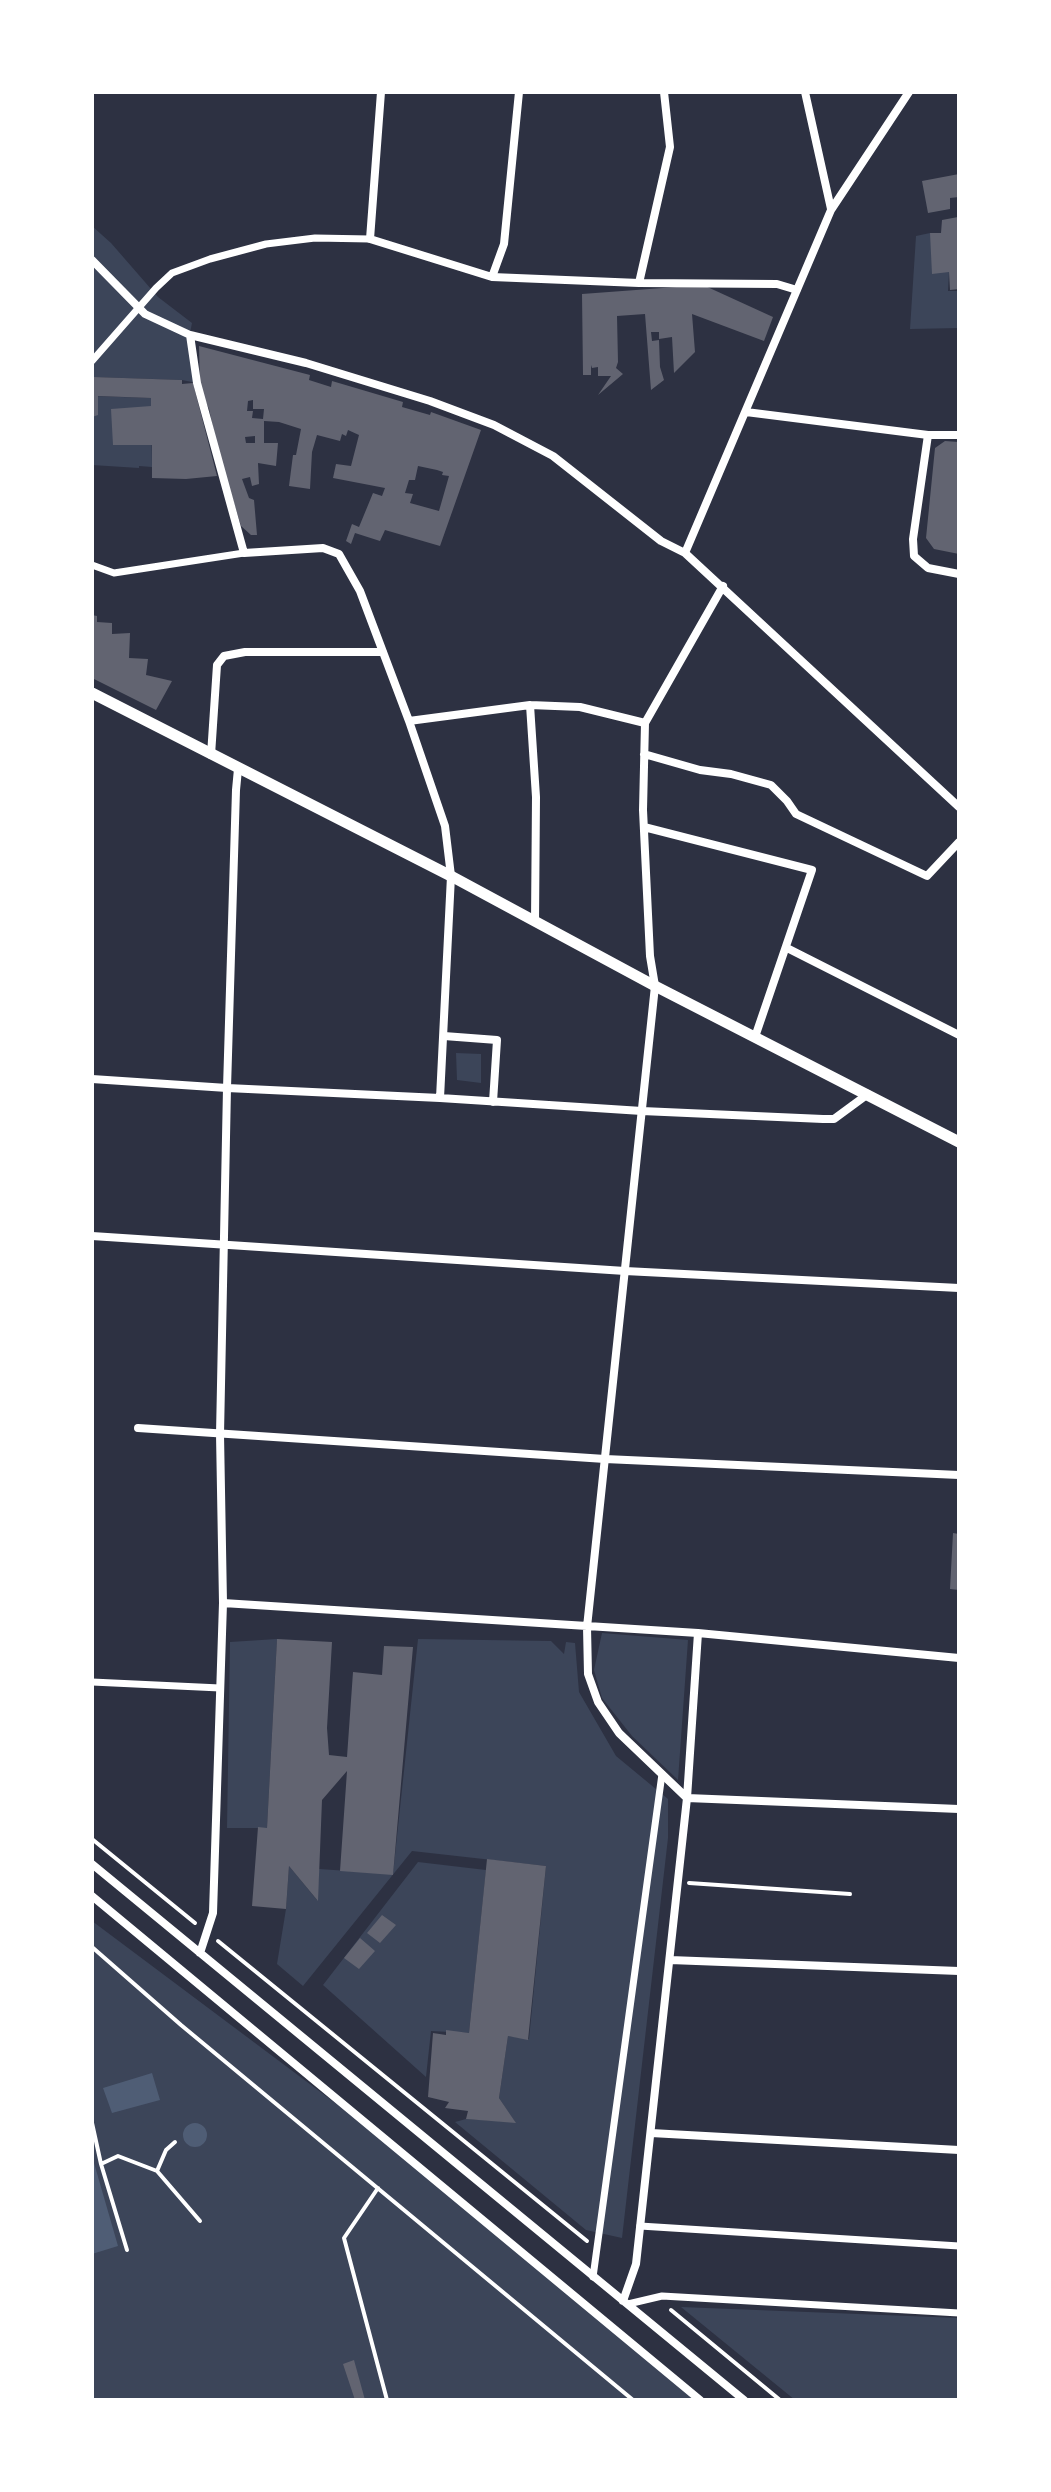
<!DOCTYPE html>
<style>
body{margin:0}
#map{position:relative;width:1051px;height:2492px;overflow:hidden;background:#2d3142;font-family:Commissioner,sans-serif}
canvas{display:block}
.frame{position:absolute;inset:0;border:94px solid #fff;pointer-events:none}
</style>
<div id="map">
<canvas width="1051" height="2492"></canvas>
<div class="frame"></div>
</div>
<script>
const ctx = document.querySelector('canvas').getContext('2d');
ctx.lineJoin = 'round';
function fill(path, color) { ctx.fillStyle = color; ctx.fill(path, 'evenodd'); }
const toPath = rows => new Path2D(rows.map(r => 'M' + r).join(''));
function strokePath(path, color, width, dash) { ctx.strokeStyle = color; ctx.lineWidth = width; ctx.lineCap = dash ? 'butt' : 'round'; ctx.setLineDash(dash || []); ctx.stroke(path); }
const green = toPath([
 [92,226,111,243,158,297,192,323,190,333,197,383,182,380,94,377,92,379],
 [930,233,949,272,948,291,959,291,959,328,910,329,916,236],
 [92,396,151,398,152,467,139,466,139,468,92,465],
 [456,1053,481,1054,481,1083,457,1080],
 [602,1633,688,1640,678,1780,632,1736,602,1698,594,1670],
 [277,1639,267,1828,227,1828,230,1642],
 [418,1639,551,1641,564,1654,566,1642,575,1643,579,1692,616,1756,668,1799,668,1838,622,2238,586,2230,455,2122,466,2119,515,2122,499,2098,508,2036,529,2039,546,1866,412,1851,303,1986,277,1964,286,1909,289,1866,317,1900,319,1869,393,1874],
 [418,1862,486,1870,469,2033,431,2031,426,2077,323,1985],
 [92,1921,402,2153,700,2400,92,2400],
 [681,2307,959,2318,959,2400,795,2400]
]);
const water = toPath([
 [152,2073,160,2100,112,2113,103,2088],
 '183 2135a12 12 0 1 1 24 0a12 12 0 1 1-24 0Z',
 [92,2156,118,2246,92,2254]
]);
const building = toPath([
 [959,174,959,197,950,198,950,209,928,213,922,181],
 [958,217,959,289,950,290,949,272,932,274,930,233,941,233,942,220],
 [703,285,773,317,764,341,692,314,695,352,674,373,672,337,659,339,659,332,651,332,652,341,659,340,660,367,664,380,651,390,645,314,617,316,618,362,616,368,623,374,598,395,611,376,598,376,598,367,592,368,591,365,591,375,583,375,582,294],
 [199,346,310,375,309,380,331,387,332,381,403,402,402,407,430,415,431,412,481,430,440,546,385,530,380,541,355,533,351,544,346,541,352,524,359,527,373,493,382,496,385,488,333,478,336,464,351,466,359,435,348,430,346,436,342,434,340,441,317,435,312,452,310,489,289,486,293,455,296,455,301,429,279,422,264,421,264,443,278,443,276,466,258,463,259,484,252,486,250,477,242,479,249,498,254,500,257,535,251,535,241,526,218,450,209,409,200,389],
 [253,400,253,409,264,409,263,419,252,418,253,411,247,411,248,401],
 [255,436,255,443,246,443,245,437],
 [418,466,437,470,443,472,442,475,449,476,439,511,410,503,413,494,405,493,409,480,415,480],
 [94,377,182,380,182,384,193,383,217,476,186,479,152,478,152,445,113,445,111,409,151,406,151,398,98,396,98,415,92,417,92,379],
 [945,441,959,442,959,554,934,549,926,538,935,448],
 [92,615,97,616,97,622,112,623,112,634,130,633,129,658,148,659,146,675,172,681,156,710,92,678],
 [953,1533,959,1534,959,1590,950,1589],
 [277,1639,332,1642,327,1728,329,1755,347,1757,353,1672,382,1675,384,1646,413,1647,393,1875,340,1871,347,1771,322,1800,318,1901,289,1866,286,1909,252,1906,258,1827,267,1828],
 [487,1859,546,1866,528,2040,508,2036,499,2098,516,2123,466,2119,468,2111,445,2108,449,2102,428,2097,433,2033,446,2035,446,2030,469,2033],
 [382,1915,396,1925,380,1943,367,1933],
 [360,1938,375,1951,359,1969,344,1958],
 [354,2360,365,2400,355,2400,343,2364]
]);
const path = toPath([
 [92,1839,195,1923],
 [689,1883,850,1894],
 [218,1941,587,2241],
 [92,1947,181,2025,633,2400],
 [92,2123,101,2164,118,2156,157,2171,166,2150,175,2142],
 [101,2164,127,2250],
 [157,2171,200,2221],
 [378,2188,344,2238,387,2400],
 [671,2310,780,2400]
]);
const pedestrian = toPath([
 [92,361,156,288,172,273,210,259,266,244,315,238,370,239],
 [92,565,114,573,244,553],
 [92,1682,220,1688],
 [640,2226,959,2246],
 [593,2277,662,1774],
 [628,2304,662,2296,959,2313]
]);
const minor = toPath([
 [381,92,370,239,492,277,639,283,777,284,797,290],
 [805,92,831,209],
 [92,260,145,314,190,335,306,363,430,401,494,425,553,456,661,541,685,553,959,807],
 [492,277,504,244,519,92],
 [639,283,670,147,664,92],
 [190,335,197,383,244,553,323,548,339,554,360,591,409,721,445,826,451,876,440,1098],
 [746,412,928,435,959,435],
 [928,435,913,539,914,556,928,568,959,574],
 [685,553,831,210,909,92],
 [530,705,536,797,535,922],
 [409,721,530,705,580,707,645,723],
 [644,754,700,770,731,774,771,785,787,801,796,814,927,876,959,842],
 [211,755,217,665,224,656,245,652,383,652],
 [644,827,812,870,755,1037],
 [787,948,959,1035],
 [444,1036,497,1040,493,1102],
 [92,1079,227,1088,440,1098,642,1111,823,1119,834,1119,868,1094],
 [92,1236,625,1271,959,1288],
 [138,1428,605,1459,959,1475],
 [223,1603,698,1633,959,1658],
 [687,1798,619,1733,598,1702,588,1674,587,1627,655,986,650,956,643,810,645,723,723,586],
 [687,1798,959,1809],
 [92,1864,744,2400],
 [92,1896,700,2400],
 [200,1953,213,1913,223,1603,220,1434,227,1088,236,790,238,769],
 [670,1960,959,1971],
 [651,2133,959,2150],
 [623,2301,636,2264,687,1798,698,1633]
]);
const tertiary = toPath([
 [92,693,451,876,655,986,959,1142]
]);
fill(green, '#3c4559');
fill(water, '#4f5d75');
fill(building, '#626471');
strokePath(path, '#fff', 4);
strokePath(pedestrian, '#fff', 7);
strokePath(minor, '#fff', 8);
strokePath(tertiary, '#fff', 11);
</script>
